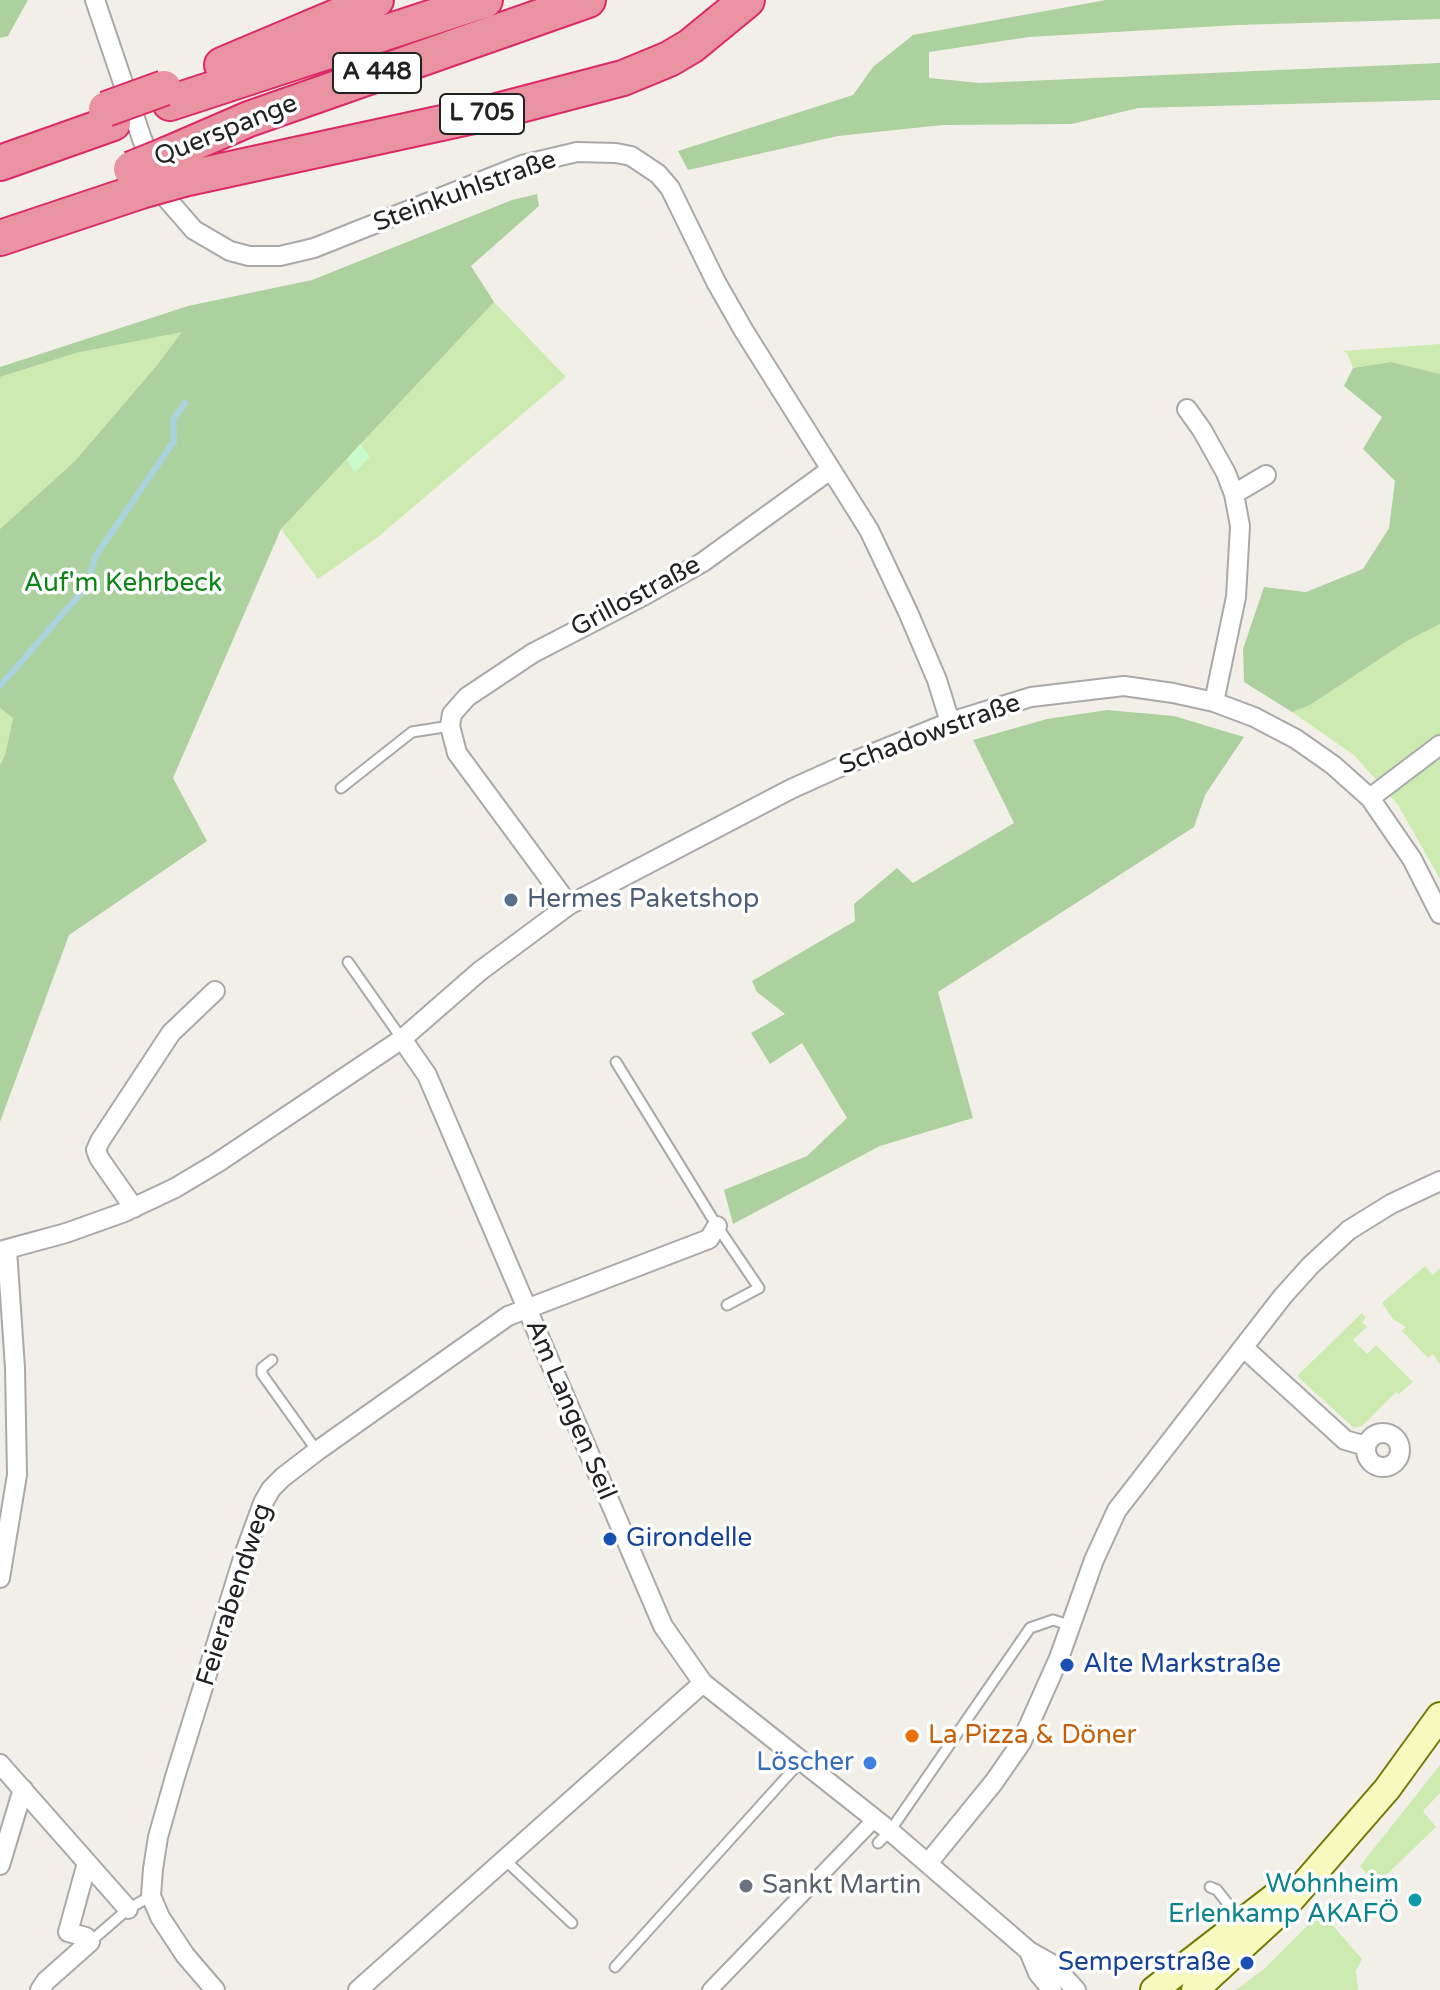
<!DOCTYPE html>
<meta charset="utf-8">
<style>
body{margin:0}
canvas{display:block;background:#f2efe9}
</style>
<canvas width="1440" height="1990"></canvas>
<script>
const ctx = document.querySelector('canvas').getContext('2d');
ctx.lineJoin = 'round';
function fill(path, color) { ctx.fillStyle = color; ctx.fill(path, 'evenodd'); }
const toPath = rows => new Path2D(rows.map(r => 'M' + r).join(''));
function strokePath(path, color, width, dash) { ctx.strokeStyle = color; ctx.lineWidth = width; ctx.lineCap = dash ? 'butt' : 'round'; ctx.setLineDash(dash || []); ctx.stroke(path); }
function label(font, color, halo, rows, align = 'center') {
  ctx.font = font + ' "Varela Round",sans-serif'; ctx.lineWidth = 7; ctx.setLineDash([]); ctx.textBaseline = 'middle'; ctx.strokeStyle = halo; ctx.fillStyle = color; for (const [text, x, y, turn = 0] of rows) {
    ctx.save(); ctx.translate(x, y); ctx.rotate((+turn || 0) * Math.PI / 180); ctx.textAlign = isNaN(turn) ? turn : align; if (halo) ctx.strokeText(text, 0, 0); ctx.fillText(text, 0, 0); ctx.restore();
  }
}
const grass = toPath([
 [494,302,566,377,378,537,318,579,281,529],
 [183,331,157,365,75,461,0,529,0,377,76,353],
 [1440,344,1440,374,1391,362,1353,368,1347,353,1342,351],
 [1440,624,1440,879,1398,805,1354,755,1292,712,1310,705,1407,641],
 [0,708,13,717,5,755,0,765],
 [1425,1266,1433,1275,1440,1268,1440,1365,1433,1354,1428,1358,1402,1331,1406,1327,1393,1319,1382,1303],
 [1362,1313,1366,1318,1362,1322,1367,1327,1353,1340,1367,1354,1376,1345,1413,1382,1399,1394,1396,1392,1362,1426,1354,1428,1297,1376],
 [1440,1765,1440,1793,1423,1811,1436,1827,1376,1885,1360,1866],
 [1321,1912,1362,1959,1356,1971,1358,1990,1236,1990,1265,1968]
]);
const forest = toPath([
 [0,0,28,0,8,36,0,38],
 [1106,0,1440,0,1440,19,1238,25,1029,37,929,52,929,78,980,83,1440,63,1440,100,1138,108,1072,124,943,125,838,136,688,170,678,151,853,95,873,67,913,35],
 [537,194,539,206,471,266,494,302,281,529,173,778,207,841,69,935,0,1122,0,765,5,755,13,718,0,708,0,529,75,461,157,365,182,332,76,353,0,377,0,367,188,306,312,280,512,200],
 [1391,362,1440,374,1440,624,1407,641,1310,705,1292,712,1244,682,1243,649,1264,587,1306,592,1363,569,1389,528,1395,481,1363,449,1382,417,1344,386,1353,368],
 [1107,710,1174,716,1244,737,1205,795,1194,827,938,992,973,1118,880,1146,733,1224,724,1190,807,1156,847,1118,802,1043,770,1064,751,1033,785,1014,757,992,752,981,855,921,854,904,897,868,913,883,1014,823,973,740,1047,719]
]);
const park = toPath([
 [360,444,370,457,355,472,346,460]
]);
const stream = toPath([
 [0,686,87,586,95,557,174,441,173,420,185,403]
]);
const service = toPath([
 [341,788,412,732,450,726],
 [348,962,402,1039],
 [616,1062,717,1226,759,1288,727,1305],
 [272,1360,262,1368,262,1374,317,1451],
 [878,1843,890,1831,1030,1628,1053,1620,1069,1625],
 [504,1859,572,1923],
 [1210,1887,1217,1890,1240,1919],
 [90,1942,128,1909,151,1896],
 [615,1967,800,1762]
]);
const pedestrian = toPath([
 [710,1990,875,1819]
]);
const minor = toPath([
 [95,0,142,139,167,199,194,230,230,251,249,256,280,256,314,248,522,165,577,152,616,153,631,156,658,174,670,188,716,282,744,331,869,530,908,612,937,680,950,722],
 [1187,409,1202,430,1226,473,1234,494,1240,526,1236,597,1214,702],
 [1234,494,1266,475],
 [1370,798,1440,745],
 [569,905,457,753,450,726,452,714,467,697,533,653,645,595,703,562,830,470],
 [402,1039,427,1075,663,1626,703,1683,890,1831,1029,1951,1052,1964,1076,1990],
 [134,1208,99,1158,96,1150,100,1141,171,1033,215,991],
 [0,1251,66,1233,122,1213,175,1188,217,1163,402,1039,480,971,569,905,791,789,842,766,950,722,1031,697,1124,686,1173,693,1214,702,1254,717,1296,739,1333,765,1370,798,1412,859,1440,914],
 [1244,1348,1345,1440,1366,1446],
 '1366 1450a17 17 0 1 1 34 0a17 17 0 1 1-34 0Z',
 [0,1578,17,1475,15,1368,7,1250],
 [0,1764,128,1909],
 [928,1863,994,1782,1021,1743,1059,1658,1094,1560,1117,1510,1283,1296,1311,1265,1349,1230,1391,1204,1440,1181],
 [0,1865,23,1789],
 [1029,1951,1038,1973,1052,1990],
 [40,1990,46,1981,90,1942,86,1937,68,1932,87,1863],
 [215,1990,185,1955,160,1917,151,1896,153,1869,158,1837,175,1777,244,1555,263,1503,271,1489,283,1477,317,1451,508,1316,709,1239,717,1226],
 [358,1990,703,1683]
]);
const secondary = toPath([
 [1154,1990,1281,1892],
 [1195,1990,1281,1911,1387,1789,1440,1716]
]);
const motorway = toPath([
 [222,65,376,0],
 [170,103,485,0],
 [168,154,249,119,588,0],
 [0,163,113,123],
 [184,179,497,111,623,78,669,59,691,46,747,0],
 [0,238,141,191]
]);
const motorwayBridge = toPath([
 [106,109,164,88],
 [131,169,168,154],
 [141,191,184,179]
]);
const markers = [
 [511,900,8,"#5c6f8a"],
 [610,1539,8,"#1a4fb4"],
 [1067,1665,8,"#1a4fb4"],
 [912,1736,8,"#e8710a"],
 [870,1763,8,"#3f7fe0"],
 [746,1886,8,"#6b7280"],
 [1415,1900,8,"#0f9aa8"],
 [1247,1963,8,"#1a4fb4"]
];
const shields = [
 [377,73,88],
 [482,114,84]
];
const shieldNames = [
 ["A 448",377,73],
 ["L 705",482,114]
];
const streetNames = [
 ["Querspange",226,131,-22],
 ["Steinkuhlstraße",465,192,-20],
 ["Grillostraße",636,597,-28],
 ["Schadowstraße",930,735,-20],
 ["Am Langen Seil",570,1410,67],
 ["Feierabendweg",235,1595,-72]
];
const parkNames = [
 ["Auf'm Kehrbeck",123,584]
];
const serviceNames = [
 ["Hermes Paketshop",527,900]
];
const transitNames = [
 ["Girondelle",626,1539],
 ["Alte Markstraße",1083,1665],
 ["Semperstraße",1231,1963,"right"]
];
const foodNames = [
 ["La Pizza & Döner",928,1736]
];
const shopNames = [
 ["Löscher",854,1763]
];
const cultureNames = [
 ["Wohnheim",1399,1885],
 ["Erlenkamp AKAFÖ",1399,1915]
];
const worshipNames = [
 ["Sankt Martin",762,1886]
];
fill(grass, '#cdebb0');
fill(forest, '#add19e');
fill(park, '#c8facc');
strokePath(stream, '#aad3df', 6);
strokePath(service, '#a9a9a9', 13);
strokePath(pedestrian, '#a9a9a9', 18);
strokePath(minor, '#a9a9a9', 22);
strokePath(secondary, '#707d05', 30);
strokePath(motorway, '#dc2a67', 38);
strokePath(service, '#fff', 9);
strokePath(pedestrian, '#fff', 14);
strokePath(minor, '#fff', 18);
strokePath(secondary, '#f7fabf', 26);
strokePath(motorway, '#e892a2', 34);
strokePath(motorwayBridge, '#dc2a67', 38, []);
strokePath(motorwayBridge, '#e892a2', 34);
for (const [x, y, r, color] of markers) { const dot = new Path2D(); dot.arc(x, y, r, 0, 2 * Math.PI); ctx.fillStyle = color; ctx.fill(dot); strokePath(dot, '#fff', 3); }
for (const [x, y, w] of shields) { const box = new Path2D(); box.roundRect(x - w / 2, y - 20, w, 40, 6); ctx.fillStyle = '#fff'; ctx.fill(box); strokePath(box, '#222', 2); }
label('bold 24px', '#222', null, shieldNames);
label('26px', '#222', '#fff', streetNames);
label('26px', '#0c8416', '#fff', parkNames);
label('26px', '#4e5e75', '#fff', serviceNames, 'left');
label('26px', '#164399', '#fff', transitNames, 'left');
label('26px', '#c56008', '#fff', foodNames, 'left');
label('26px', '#366cbe', '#fff', shopNames, 'right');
label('26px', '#0d838f', '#fff', cultureNames, 'right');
label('26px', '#5b616d', '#fff', worshipNames, 'left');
</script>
